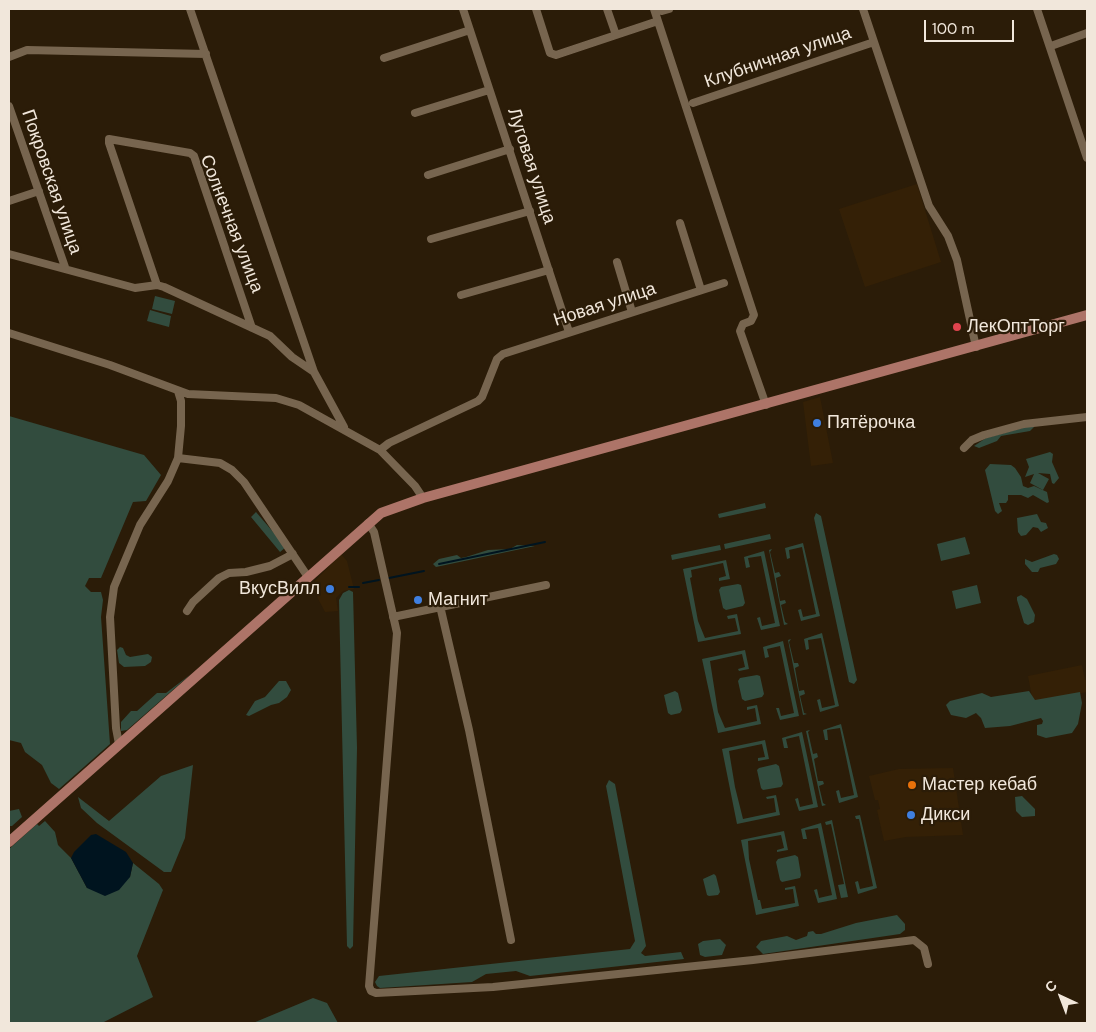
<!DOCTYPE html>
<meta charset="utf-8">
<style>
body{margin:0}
#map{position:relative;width:1096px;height:1032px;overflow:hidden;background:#2b1c08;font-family:"DM Sans",sans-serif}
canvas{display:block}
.frame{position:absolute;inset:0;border:10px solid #f1e7db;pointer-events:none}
.north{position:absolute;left:1036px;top:972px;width:50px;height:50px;-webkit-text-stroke:4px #2b1c08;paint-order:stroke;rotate:317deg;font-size:14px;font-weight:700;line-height:20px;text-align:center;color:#f1e7db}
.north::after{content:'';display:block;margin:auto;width:18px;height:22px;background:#f1e7db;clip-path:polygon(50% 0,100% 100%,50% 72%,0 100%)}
.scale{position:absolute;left:924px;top:20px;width:90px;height:22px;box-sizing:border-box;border:2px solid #f1e7db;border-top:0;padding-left:6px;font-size:15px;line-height:18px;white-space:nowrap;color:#f1e7db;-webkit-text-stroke:4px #2b1c08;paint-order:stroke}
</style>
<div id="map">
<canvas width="1096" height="1032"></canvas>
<div class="frame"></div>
<div class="north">С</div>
<div class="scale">100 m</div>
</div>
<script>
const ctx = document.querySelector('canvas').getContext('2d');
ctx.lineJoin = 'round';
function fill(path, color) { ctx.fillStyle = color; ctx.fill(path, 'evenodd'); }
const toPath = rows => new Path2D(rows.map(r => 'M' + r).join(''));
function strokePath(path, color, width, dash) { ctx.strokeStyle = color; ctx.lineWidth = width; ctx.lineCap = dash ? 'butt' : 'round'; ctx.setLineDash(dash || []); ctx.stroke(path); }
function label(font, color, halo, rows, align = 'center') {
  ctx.font = font + ' "DM Sans",sans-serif'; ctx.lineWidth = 4.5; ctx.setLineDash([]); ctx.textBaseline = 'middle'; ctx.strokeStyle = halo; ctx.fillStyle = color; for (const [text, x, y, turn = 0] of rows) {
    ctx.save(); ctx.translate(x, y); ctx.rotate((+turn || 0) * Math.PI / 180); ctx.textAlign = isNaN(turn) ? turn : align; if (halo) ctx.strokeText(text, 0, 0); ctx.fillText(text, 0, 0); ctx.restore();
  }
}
const built = toPath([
 [917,184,941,262,865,287,839,209],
 [820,397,833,463,811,466,803,402],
 [341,554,347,561,354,589,343,591,336,598,338,611,325,612,311,585],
 [1082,665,1085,680,1087,680,1087,692,1033,703,1028,676],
 [953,768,963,835,906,837,884,841,877,810,880,809,878,800,875,800,869,776,899,769]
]);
const green = toPath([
 [155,296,175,301,172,314,152,309],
 [150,310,171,316,169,327,147,321],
 [9,416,144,455,161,475,146,501,133,502,101,578,89,578,85,586,91,592,101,592,103,600,101,617,110,744,59,789,51,783,42,765,25,752,21,743,9,740],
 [1026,427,1034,427,1030,431,1001,436,997,441,979,448,974,446,986,438],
 [1050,452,1053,454,1052,462,1059,478,1054,484,1052,483,1050,474,1038,473,1049,479,1043,490,1030,483,1034,474,1025,477,1029,467,1026,459],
 [990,464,1011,465,1015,468,1021,477,1023,486,1028,488,1034,486,1047,492,1049,502,1047,503,1033,495,1028,498,1021,495,1008,495,1008,500,1006,503,999,503,1002,511,998,514,995,511,985,470],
 [765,503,766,508,719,518,718,514],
 [256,512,286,547,280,552,251,517],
 [816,513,821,516,857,680,854,684,849,682,814,518],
 [1037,514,1041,522,1046,523,1048,528,1041,532,1038,528,1033,527,1026,535,1021,536,1018,532,1017,518],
 [770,534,771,539,725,549,724,544],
 [965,537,970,554,941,561,937,544],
 [803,543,820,616,801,621,798,610,801,609,803,617,816,614,802,547,789,550,790,558,787,559,785,548],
 [517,545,535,546,436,567,433,564,439,559,457,555,461,558,466,557,488,550,510,549],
 [720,545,721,550,672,560,671,555],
 [772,549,770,552,775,573,779,572,781,576,776,578,780,601,785,600,786,603,781,605,785,622,788,624,784,625,769,550],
 [764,551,780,626,761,630,757,618,760,617,762,626,775,623,761,556,748,558,750,567,746,568,744,557],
 [1054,554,1057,555,1059,559,1056,564,1040,568,1038,572,1032,572,1025,564,1025,559,1032,562],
 [726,560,730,579,719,581,719,578,726,576,723,563,691,570,692,577,690,578,698,621,705,638,738,631,735,618,728,619,727,616,737,614,741,634,698,642,683,569],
 [738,584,741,585,745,603,743,606,726,610,723,608,719,590,721,587],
 [977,585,981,603,956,609,952,591],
 [349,590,353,592,357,748,353,946,350,949,347,946,339,600,343,593],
 [1021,595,1027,599,1035,615,1034,622,1028,625,1024,623,1017,600,1017,597],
 [822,633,839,706,820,712,817,700,820,699,822,708,835,705,821,638,808,640,809,649,806,650,804,639],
 [791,639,789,642,794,663,798,663,799,666,795,668,799,691,804,690,805,694,800,696,804,713,807,714,803,715,788,640],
 [783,641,799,716,780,720,776,708,779,708,781,716,794,713,780,646,767,649,769,657,765,658,763,647],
 [120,647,123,648,126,655,130,657,148,654,152,657,151,662,145,666,124,667,119,663,117,650],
 [745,650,749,669,739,671,738,669,745,667,742,654,710,661,718,712,725,728,757,721,755,708,747,710,747,707,757,705,761,724,718,733,702,659],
 [191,674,127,730,121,731,121,722,131,711,137,711,157,693,166,693],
 [757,675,760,676,764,694,762,697,745,701,742,699,738,681,740,678],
 [279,681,286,681,291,690,287,697,279,703,271,705,249,716,246,715,255,701,265,697],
 [675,691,678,693,682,710,680,713,671,715,668,713,664,695],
 [1029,691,1035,700,1080,692,1082,703,1078,724,1072,733,1046,738,1037,735,1037,725,1042,724,1043,721,1041,718,1010,726,985,728,981,718,976,713,966,718,951,715,946,705,950,701,982,693,991,697],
 [841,724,858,797,839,803,836,791,839,790,841,798,854,795,840,728,827,730,828,740,825,740,823,730],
 [810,730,808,732,813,754,817,753,818,757,814,759,818,781,823,781,824,784,819,786,823,803,826,805,822,806,806,731],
 [802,732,818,807,799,811,795,799,798,798,800,807,813,804,799,736,786,739,788,748,784,748,782,738],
 [765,740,769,759,758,761,758,758,765,757,762,744,729,751,735,787,743,819,776,812,774,798,767,799,766,797,776,795,780,815,737,824,722,749],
 [776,764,779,766,783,784,781,787,763,790,761,788,757,770,759,768],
 [193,765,185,838,171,872,164,872,97,823,81,808,78,797,109,821,161,776],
 [609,780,615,784,646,946,641,953,645,956,681,952,684,959,530,976,516,971,486,974,472,982,380,988,377,986,375,982,379,976,630,949,635,941,606,786],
 [1022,796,1035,809,1035,816,1022,817,1016,811,1015,797],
 [19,809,22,817,12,826,9,826,9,811],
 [860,815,877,888,858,894,855,882,858,881,860,889,873,886,859,819,856,819,855,816],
 [832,820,848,897,841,898,838,885,844,884,831,824,826,825,825,822],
 [45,821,55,832,58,845,71,858,87,888,130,877,133,863,159,884,163,890,137,956,153,997,102,1023,9,1023,9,849,37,824,39,826],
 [821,823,837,899,818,903,814,890,817,889,819,898,832,895,818,828,805,830,807,839,803,839,801,829],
 [784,831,788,850,777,852,777,850,784,848,781,835,748,841,749,859,758,900,760,900,762,909,795,903,793,889,785,890,785,888,795,886,799,906,756,915,741,840],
 [795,855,798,857,801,875,800,878,782,882,780,880,776,862,778,859],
 [714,874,716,876,720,892,718,895,709,896,707,895,703,879],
 [897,915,905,924,905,930,900,934,763,954,756,947,761,941,787,936,796,940,807,936,808,932,813,931,816,934,821,934,856,923],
 [720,939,726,945,722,955,705,957,700,955,698,944,703,941],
 [313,998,327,1003,338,1023,253,1023]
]);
const water = toPath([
 [96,834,126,852,133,863,130,877,119,890,105,896,87,888,71,858,74,852,91,835]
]);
const stream = toPath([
 [439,564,545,542],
 [389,578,424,571],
 [363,583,379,580],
 [349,587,359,587]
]);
const minor = toPath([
 [190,9,314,372,344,427],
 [463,9,569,332],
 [536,9,550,53,556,55,658,21],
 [607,9,616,35],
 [654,9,754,315,751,321,743,324,740,331,766,405],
 [863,9,929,206,948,236,957,260,976,347],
 [1037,9,1087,158],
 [662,11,669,9],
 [1051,46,1087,33],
 [9,57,27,50,206,54],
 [384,58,470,30],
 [693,103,874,42],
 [9,106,65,267],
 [415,113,489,90],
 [428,175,510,149],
 [9,201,39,191],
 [680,223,701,290],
 [431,239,530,211],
 [9,254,135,288,157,285,164,287,270,336,292,357,314,372],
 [617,262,632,312],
 [157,285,109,143,109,139,190,153,194,156,252,328],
 [461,295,549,270],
 [9,333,110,365,188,394,276,398,299,405,380,450,415,486,423,498],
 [964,448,972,440,984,435,1024,424,1087,417],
 [380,450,389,443,478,401,482,397,497,359,503,354,724,283],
 [178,458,220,463,232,470,244,482,308,577],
 [368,523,374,532,397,633,369,986,371,991,376,993,493,987,753,960,914,940,924,948,928,964],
 [440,606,469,730,511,940],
 [187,611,193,602,219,578,229,573,246,572,270,566,293,554],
 [393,617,546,585],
 [119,744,116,728,110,617,114,587,140,525,168,481,178,458,181,426,181,401,178,391]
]);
const major = toPath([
 [9,842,381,513,423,498,1087,315]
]);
const markers = [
 [957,327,5,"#e0444e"],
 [817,423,5,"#3f7fe0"],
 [330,589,5,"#3f7fe0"],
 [418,600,5,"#3f7fe0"],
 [912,785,5,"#e8710a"],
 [911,815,5,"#3f7fe0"]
];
const streetNames = [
 ["Клубничная улица",778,58,-19],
 ["Луговая улица",531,166,72],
 ["Покровская улица",51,182,71],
 ["Солнечная улица",231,224,69],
 ["Новая улица",605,305,-18]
];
const poiNames = [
 ["ЛекОптТорг",967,327],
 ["Пятёрочка",827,423],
 ["ВкусВилл",320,589,"right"],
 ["Магнит",428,600],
 ["Мастер кебаб",922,785],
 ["Дикси",921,815]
];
fill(built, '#342006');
fill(green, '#324c3e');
fill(water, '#00141f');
strokePath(stream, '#00141f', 2);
strokePath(minor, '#77654f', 8);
strokePath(major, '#ad7468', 10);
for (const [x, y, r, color] of markers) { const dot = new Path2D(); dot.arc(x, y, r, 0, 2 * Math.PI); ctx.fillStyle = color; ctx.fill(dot); strokePath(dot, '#2b1c08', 2); }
label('18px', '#f1e7db', '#2b1c08', streetNames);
label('18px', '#f1e7db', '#2b1c08', poiNames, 'left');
</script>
